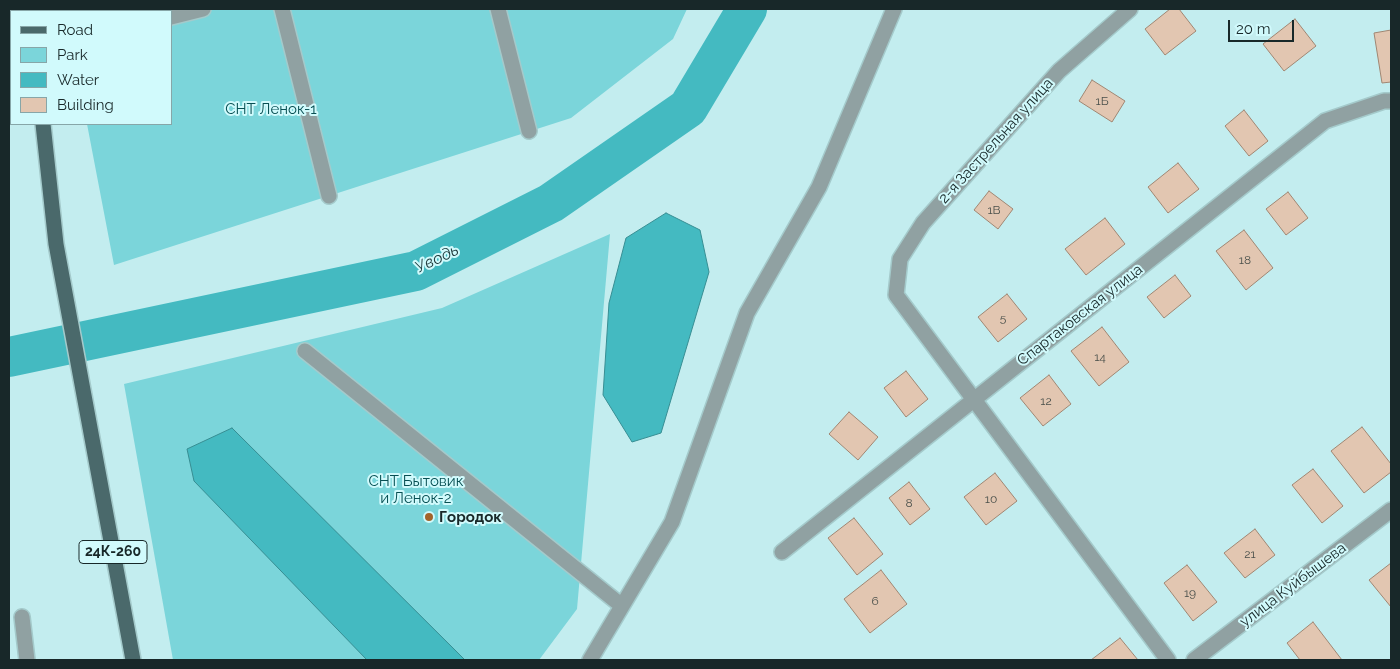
<!DOCTYPE html>
<meta charset="utf-8">
<style>
body{margin:0}
#map{position:relative;width:1400px;height:669px;overflow:hidden;background:#c3edef;font-family:Raleway,sans-serif}
canvas{display:block}
.frame{position:absolute;inset:0;border:10px solid #182829;pointer-events:none}
.legend{position:absolute;left:10px;top:10px;width:162px;height:115px;box-sizing:border-box;background:#d1fafc;border:1px solid #87a6a8;margin:0;padding:6px 9px;list-style:none;font-size:15px;color:#182829}
.legend li{display:flex;align-items:center;gap:10px;height:25px}
.legend b{width:25px;border:1px solid #87a6a8}
.scale{position:absolute;left:1228px;top:20px;width:66px;height:22px;box-sizing:border-box;border:2px solid #182829;border-top:0;padding-left:6px;font-size:15px;line-height:18px;white-space:nowrap;color:#182829;-webkit-text-stroke:4px #d1fafc;paint-order:stroke}
</style>
<div id="map">
<canvas width="1400" height="669"></canvas>
<div class="frame"></div>
<ul class="legend">
<li><b style="height:6px;background:#4a696b"></b>Road</li>
<li><b style="height:14px;background:#7bd5da"></b>Park</li>
<li><b style="height:14px;background:#44bac1"></b>Water</li>
<li><b style="height:14px;background:#e2c6b1"></b>Building</li>
</ul>
<div class="scale">20 m</div>
</div>
<script>
const ctx = document.querySelector('canvas').getContext('2d');
ctx.lineJoin = 'round';
function fill(path, color) { ctx.fillStyle = color; ctx.fill(path, 'evenodd'); }
const toPath = rows => new Path2D(rows.map(r => 'M' + r).join(''));
function strokePath(path, color, width, dash) { ctx.strokeStyle = color; ctx.lineWidth = width; ctx.lineCap = dash ? 'butt' : 'round'; ctx.setLineDash(dash || []); ctx.stroke(path); }
function label(font, color, halo, rows, align = 'center') {
  ctx.font = font + ' Raleway,sans-serif'; ctx.lineWidth = 4; ctx.setLineDash([]); ctx.textBaseline = 'middle'; ctx.strokeStyle = halo; ctx.fillStyle = color; for (const [text, x, y, turn = 0] of rows) {
    ctx.save(); ctx.translate(x, y); ctx.rotate((+turn || 0) * Math.PI / 180); ctx.textAlign = isNaN(turn) ? turn : align; if (halo) ctx.strokeText(text, 0, 0); ctx.fillText(text, 0, 0); ctx.restore();
  }
}
const green = toPath([
 [84,9,687,9,673,39,571,118,114,265,87,124,171,124,171,11,83,11],
 [610,234,577,609,539,660,173,660,124,384,442,308]
]);
const water = toPath([
 [666,213,700,230,709,272,661,433,632,442,603,395,609,303,626,238,666,213],
 [232,428,465,660,367,660,194,481,187,449,232,428]
]);
const river = toPath([
 [9,357,416,271,551,203,688,108,747,9]
]);
const building = toPath([
 [1170,9,1179,9,1196,31,1165,55,1145,29,1170,9],
 [1295,19,1316,46,1284,71,1263,44,1295,19],
 [1391,30,1391,82,1382,83,1374,33,1391,30],
 [1092,80,1125,101,1112,122,1079,101,1092,80],
 [1244,110,1268,141,1249,156,1225,126,1244,110],
 [1178,163,1199,189,1168,213,1148,187,1178,163],
 [989,191,1013,209,998,229,974,210,989,191],
 [1288,192,1308,218,1286,235,1266,209,1288,192],
 [1105,218,1125,244,1086,275,1065,249,1105,218],
 [1244,230,1273,268,1246,290,1216,251,1244,230],
 [1175,275,1191,296,1164,318,1147,297,1175,275],
 [1007,294,1027,319,998,342,978,317,1007,294],
 [1102,327,1129,362,1099,386,1071,351,1102,327],
 [906,371,928,399,906,417,884,388,906,371],
 [1049,375,1071,404,1043,426,1020,398,1049,375],
 [849,412,878,437,858,460,829,434,849,412],
 [1362,427,1391,464,1391,472,1364,493,1331,451,1362,427],
 [1313,469,1343,506,1322,523,1292,485,1313,469],
 [995,473,1017,501,986,525,964,497,995,473],
 [909,482,930,509,910,525,889,498,909,482],
 [854,518,883,554,857,575,828,538,854,518],
 [1255,529,1275,555,1245,578,1224,553,1255,529],
 [1391,563,1391,607,1369,580,1391,563],
 [1187,565,1217,602,1193,621,1164,583,1187,565],
 [881,570,907,604,870,633,844,599,881,570],
 [1313,622,1342,660,1300,660,1287,643,1313,622],
 [1120,638,1138,660,1091,660,1120,638]
]);
const minor = toPath([
 [282,9,329,196],
 [498,9,529,131],
 [1130,9,1059,71,923,223,900,259,896,295,1168,660],
 [171,17,203,9],
 [305,351,622,606],
 [782,552,1325,121,1384,101,1391,101],
 [22,617,27,660],
 [590,660,672,522,747,313,819,187,894,9],
 [1194,660,1391,510]
]);
const major = toPath([
 [30,9,30,11],
 [43,124,56,244,133,660]
]);
const markers = [
 [429,517,5,"#a3642b"]
];
const numberNames = [
 ["1Б",1102,101],
 ["1В",994,210],
 ["18",1245,260],
 ["5",1003,318],
 ["14",1100,357],
 ["12",1046,401],
 ["10",991,499],
 ["8",909,503],
 ["21",1250,554],
 ["19",1190,593],
 ["6",875,601]
];
const shields = [
 [113,552,68]
];
const shieldNames = [
 ["24К-260",113,552]
];
const parkNames = [
 ["СНТ Ленок-1",271,109],
 ["СНТ Бытовик",416,481],
 ["и Ленок-2",416,498]
];
const streetNames = [
 ["2-я Застрельная улица",996,141,-48],
 ["Спартаковская улица",1080,315,-38],
 ["улица Куйбышева",1293,585,-37]
];
const poiNames = [
 ["Городок",439,517]
];
const waterNames = [
 ["Уводь",437,259,-25]
];
fill(green, '#7bd5da');
fill(water, '#44bac1');
strokePath(water, '#378e93', 1);
strokePath(river, '#44bac1', 40);
fill(building, '#e2c6b1');
strokePath(building, '#a08672', 1);
strokePath(minor, '#a4cacb', 18);
strokePath(major, '#a4cacb', 18);
strokePath(minor, '#90a1a2', 15);
strokePath(major, '#4a696b', 15);
for (const [x, y, r, color] of markers) { const dot = new Path2D(); dot.arc(x, y, r, 0, 2 * Math.PI); ctx.fillStyle = color; ctx.fill(dot); strokePath(dot, '#d1fafc', 2); }
label('12px', '#4a504b', null, numberNames);
for (const [x, y, w] of shields) { const box = new Path2D(); box.roundRect(x - w / 2, y - 11.5, w, 23, 4); ctx.fillStyle = '#d1fafc'; ctx.fill(box); strokePath(box, '#182829', 1); }
label('bold 14px', '#182829', null, shieldNames);
label('15px', '#074f53', '#d1fafc', parkNames);
label('15px', '#182829', '#d1fafc', streetNames);
label('bold 15px', '#182829', '#d1fafc', poiNames, 'left');
label('italic 16px', '#213b3d', '#d1fafc', waterNames);
</script>
